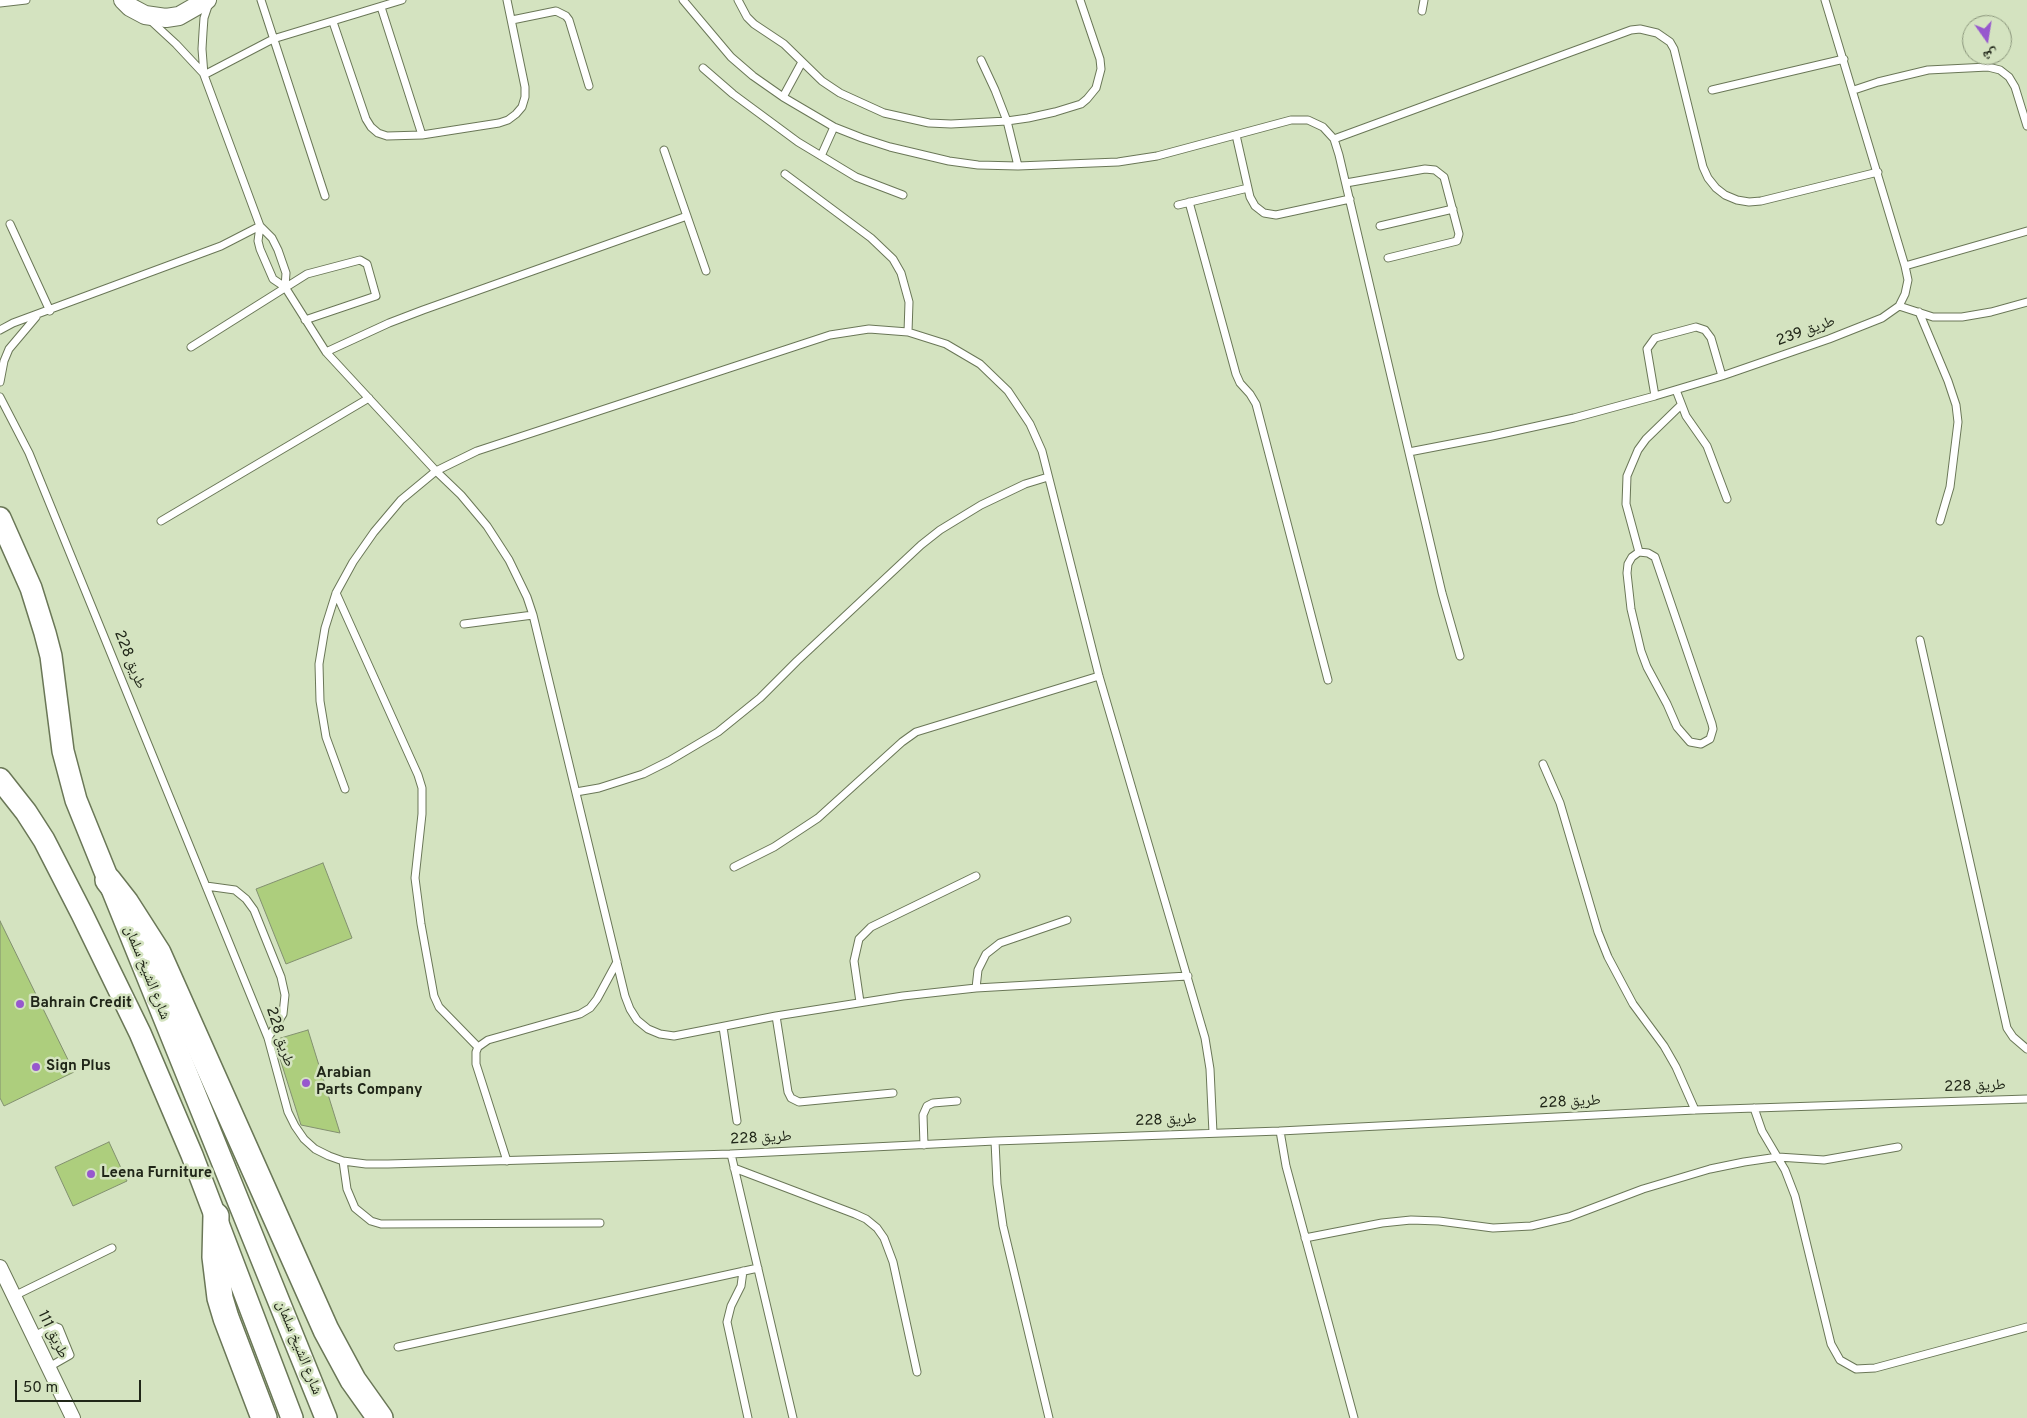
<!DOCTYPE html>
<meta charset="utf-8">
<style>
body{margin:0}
#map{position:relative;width:2027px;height:1418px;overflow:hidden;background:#d4e3c0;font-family:Overpass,"Noto Naskh Arabic",sans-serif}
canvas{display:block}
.north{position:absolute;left:1962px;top:15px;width:50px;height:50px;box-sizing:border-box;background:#d4e3c0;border:1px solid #8c977d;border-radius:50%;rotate:167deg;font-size:14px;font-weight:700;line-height:20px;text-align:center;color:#202618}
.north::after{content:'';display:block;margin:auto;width:18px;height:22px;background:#9758ce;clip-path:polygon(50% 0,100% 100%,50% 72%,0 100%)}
.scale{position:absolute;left:15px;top:1380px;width:126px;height:22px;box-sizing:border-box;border:2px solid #202618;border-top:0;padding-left:6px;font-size:15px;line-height:18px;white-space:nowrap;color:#202618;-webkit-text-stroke:4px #d4e3c0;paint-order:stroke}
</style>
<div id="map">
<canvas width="2027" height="1418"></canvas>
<div class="north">ش</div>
<div class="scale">50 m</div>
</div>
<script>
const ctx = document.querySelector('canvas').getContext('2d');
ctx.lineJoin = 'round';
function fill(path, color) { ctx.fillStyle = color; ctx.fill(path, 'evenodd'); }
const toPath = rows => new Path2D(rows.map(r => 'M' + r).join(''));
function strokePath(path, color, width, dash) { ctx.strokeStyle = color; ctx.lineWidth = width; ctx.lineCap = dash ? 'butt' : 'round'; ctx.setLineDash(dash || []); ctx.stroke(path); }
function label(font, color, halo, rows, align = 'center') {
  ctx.font = font + ' Overpass,"Noto Naskh Arabic",sans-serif'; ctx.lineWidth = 5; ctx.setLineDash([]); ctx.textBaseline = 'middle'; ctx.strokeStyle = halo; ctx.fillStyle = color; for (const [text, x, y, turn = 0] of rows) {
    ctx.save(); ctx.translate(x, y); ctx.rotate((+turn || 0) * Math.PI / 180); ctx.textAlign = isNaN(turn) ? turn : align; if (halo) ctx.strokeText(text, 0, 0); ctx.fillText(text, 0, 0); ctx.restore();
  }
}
const building = toPath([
 [323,863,352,938,286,964,256,889,323,863],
 [0,921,74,1072,4,1106,0,1098,0,921],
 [308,1030,340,1133,301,1125,275,1043,274,1040,308,1030],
 [109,1142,127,1181,73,1206,55,1167,109,1142]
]);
const service = toPath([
 [261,0,325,196],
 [683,0,731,57,753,76,783,97,834,127,862,138,890,147,949,161,978,165,1018,166,1118,162,1157,156,1291,120,1308,120,1323,127,1334,139,1339,155,1442,593,1460,656],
 [738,0,747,17,754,24,784,44,822,81,840,93,884,113,929,123,951,124,1007,121,1028,118,1055,112,1081,104,1087,99,1096,88,1101,69,1100,59,1080,0],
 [0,3,26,0],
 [209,3,204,18,203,32,202,49,204,75,260,226,258,241,260,249,273,279,285,287,326,352,436,471,461,495,487,526,509,560,527,597,533,615,625,996,630,1009,637,1020,648,1029,660,1034,674,1036,776,1016,903,996,976,988,1188,976],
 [381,7,422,135],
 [1422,11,1424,0],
 [150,20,176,44,204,74],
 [512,20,556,11,566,16,569,20,589,86],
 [333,22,366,119,371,127,378,133,387,136,422,135,499,123,508,120,516,114,522,107,525,97,525,87,507,0],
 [981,60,995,90,1007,121,1018,166],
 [703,68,733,94,798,142,856,177,903,195],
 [204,75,273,39,402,0],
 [1712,90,1844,59],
 [1854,90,1878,82,1928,70,1988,67,2000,70,2009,77,2015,87,2027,126],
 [783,97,802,62],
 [1236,135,1250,197,1255,206,1264,213,1276,215,1350,199],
 [1334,139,1631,30,1640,29,1657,33,1670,42,1674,49,1703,167,1708,178,1716,188,1725,195,1737,200,1749,202,1761,201,1878,172],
 [664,150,706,271],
 [821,156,834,127],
 [785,174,871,238,893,259,901,273,909,302,908,332],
 [1346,183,1425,169,1435,170,1444,177,1459,234,1457,241,1388,258],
 [1189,202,1236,374,1240,383,1250,394,1256,404,1328,680],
 [1178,205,1248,188],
 [10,224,50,311],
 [260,226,272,238,278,250,286,273,285,287],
 [1380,226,1453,209],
 [1905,266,2027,231],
 [1899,306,1933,317,1962,317,1991,312,2027,302],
 [1919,312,1948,381,1956,405,1958,422,1950,487,1940,521],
 [0,330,13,323,221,246,260,226],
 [191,347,307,274,360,260,367,264,376,296,305,320],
 [326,352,389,323,423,310,687,216],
 [0,382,4,361,9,349,36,317],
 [1676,390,1686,416,1707,446,1727,499],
 [1655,396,1647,349,1655,338,1696,327,1705,330,1711,338,1722,376],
 [0,397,29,453,268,1038,288,1112,295,1126,304,1139,315,1149,329,1156,343,1161,366,1164,388,1164,731,1154,995,1141,1280,1131,1695,1110,2027,1099],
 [1409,452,1492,436,1574,418,1655,396,1722,376,1829,339,1882,318,1899,306,1905,294,1908,280,1905,266,1825,0],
 [161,521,369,398],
 [1639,552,1648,553,1655,557,1712,724,1713,729,1710,739,1701,744,1690,742,1677,727,1667,704,1647,667,1641,651,1631,609,1627,573,1628,564,1632,557,1639,552],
 [1639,552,1626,504,1627,476,1638,450,1646,439,1681,405],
 [336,593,418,775,422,788,422,814,415,878,421,924,434,996,439,1007,478,1047],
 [464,624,533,615],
 [1920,640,2007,1028,2013,1037,2027,1049],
 [1543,764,1560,803,1598,932,1608,957,1633,1004,1664,1046,1676,1067,1695,1110],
 [345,789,326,737,320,701,319,664,325,628,336,593,353,562,374,532,401,500,436,471,477,451,830,335,869,329,908,332,946,344,980,364,1008,391,1030,424,1042,451,1099,676,1205,1038,1210,1069,1213,1133],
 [576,792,599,788,643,774,669,761,718,732,760,698,797,661,921,545,940,530,981,505,1025,484,1048,477],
 [734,867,774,847,818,818,902,742,916,732,1099,676],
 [206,886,235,890,246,899,254,910,281,977,285,995,283,1014,268,1038],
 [976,988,978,970,986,954,1000,943,1067,920],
 [860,1002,854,961,859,939,871,927,976,876],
 [776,1016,788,1092,791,1098,799,1102,893,1093],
 [723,1027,737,1121],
 [1754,1108,1762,1131,1785,1170,1795,1196,1831,1344,1840,1360,1856,1369,1875,1368,2027,1327],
 [1280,1131,1286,1166,1354,1418],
 [995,1141,997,1184,1003,1226,1049,1418],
 [924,1145,923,1115,927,1106,933,1103,957,1101],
 [731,1154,793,1418],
 [343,1161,347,1189,355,1208,371,1221,381,1224,600,1223],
 [507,1161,476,1064,476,1052,478,1047,488,1040,580,1014,590,1008,597,999,617,962],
 [734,1168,855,1214,866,1219,877,1228,884,1238,893,1262,917,1372],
 [1305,1238,1382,1223,1411,1220,1439,1221,1493,1228,1531,1226,1569,1217,1643,1189,1710,1169,1744,1162,1778,1157,1824,1160,1898,1147],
 [743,1271,741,1286,731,1306,727,1322,748,1418],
 [14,1296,112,1248],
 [34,1336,54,1326,59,1328,70,1355,49,1367],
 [398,1347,758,1268]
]);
const minor = toPath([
 [0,1267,73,1418]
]);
const tertiary = toPath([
 [123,0,130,7,145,15,166,18,179,16,207,0]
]);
const primary = toPath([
 [0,518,31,588,45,633,51,656,63,751,76,800,326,1418],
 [0,779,26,812,44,840,82,914,140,1033,192,1155,292,1418]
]);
const motorway = toPath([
 [108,880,126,903,158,953,326,1330,353,1380,380,1418],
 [216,1216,215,1257,220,1298,226,1318,264,1418]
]);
const markers = [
 [20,1004,5,"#9758ce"],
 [36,1067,5,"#9758ce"],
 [306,1083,5,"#9758ce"],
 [91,1174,5,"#9758ce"]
];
const streetNames = [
 ["طريق 239",1806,332,-20],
 ["طريق 228",129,660,68],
 ["شارع الشيخ سلمان",146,973,68],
 ["طريق 228",279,1037,72],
 ["طريق 228",1975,1087,-2],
 ["طريق 228",1570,1103,-3],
 ["طريق 228",1166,1121,-2],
 ["طريق 228",761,1139,-3],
 ["طريق 111",52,1335,64],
 ["شارع الشيخ سلمان",298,1348,68]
];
const poiNames = [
 ["Bahrain Credit",30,1004],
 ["Sign Plus",46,1067],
 ["Arabian",316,1074],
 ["Parts Company",316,1091],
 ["Leena Furniture",101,1174]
];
fill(building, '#adce7d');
strokePath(building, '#82906f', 1);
strokePath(service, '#6a7757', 9);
strokePath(minor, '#6a7757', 16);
strokePath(tertiary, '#6a7757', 20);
strokePath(primary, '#6a7757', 24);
strokePath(motorway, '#6a7757', 28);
strokePath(service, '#fff', 7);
strokePath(minor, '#fff', 14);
strokePath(tertiary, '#fff', 18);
strokePath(primary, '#fff', 21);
strokePath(motorway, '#fff', 25);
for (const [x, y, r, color] of markers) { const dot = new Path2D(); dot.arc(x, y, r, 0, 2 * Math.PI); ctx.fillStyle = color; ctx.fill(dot); strokePath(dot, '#d4e3c0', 2); }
label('15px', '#202618', '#d4e3c0', streetNames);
label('bold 15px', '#202618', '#d4e3c0', poiNames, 'left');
</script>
